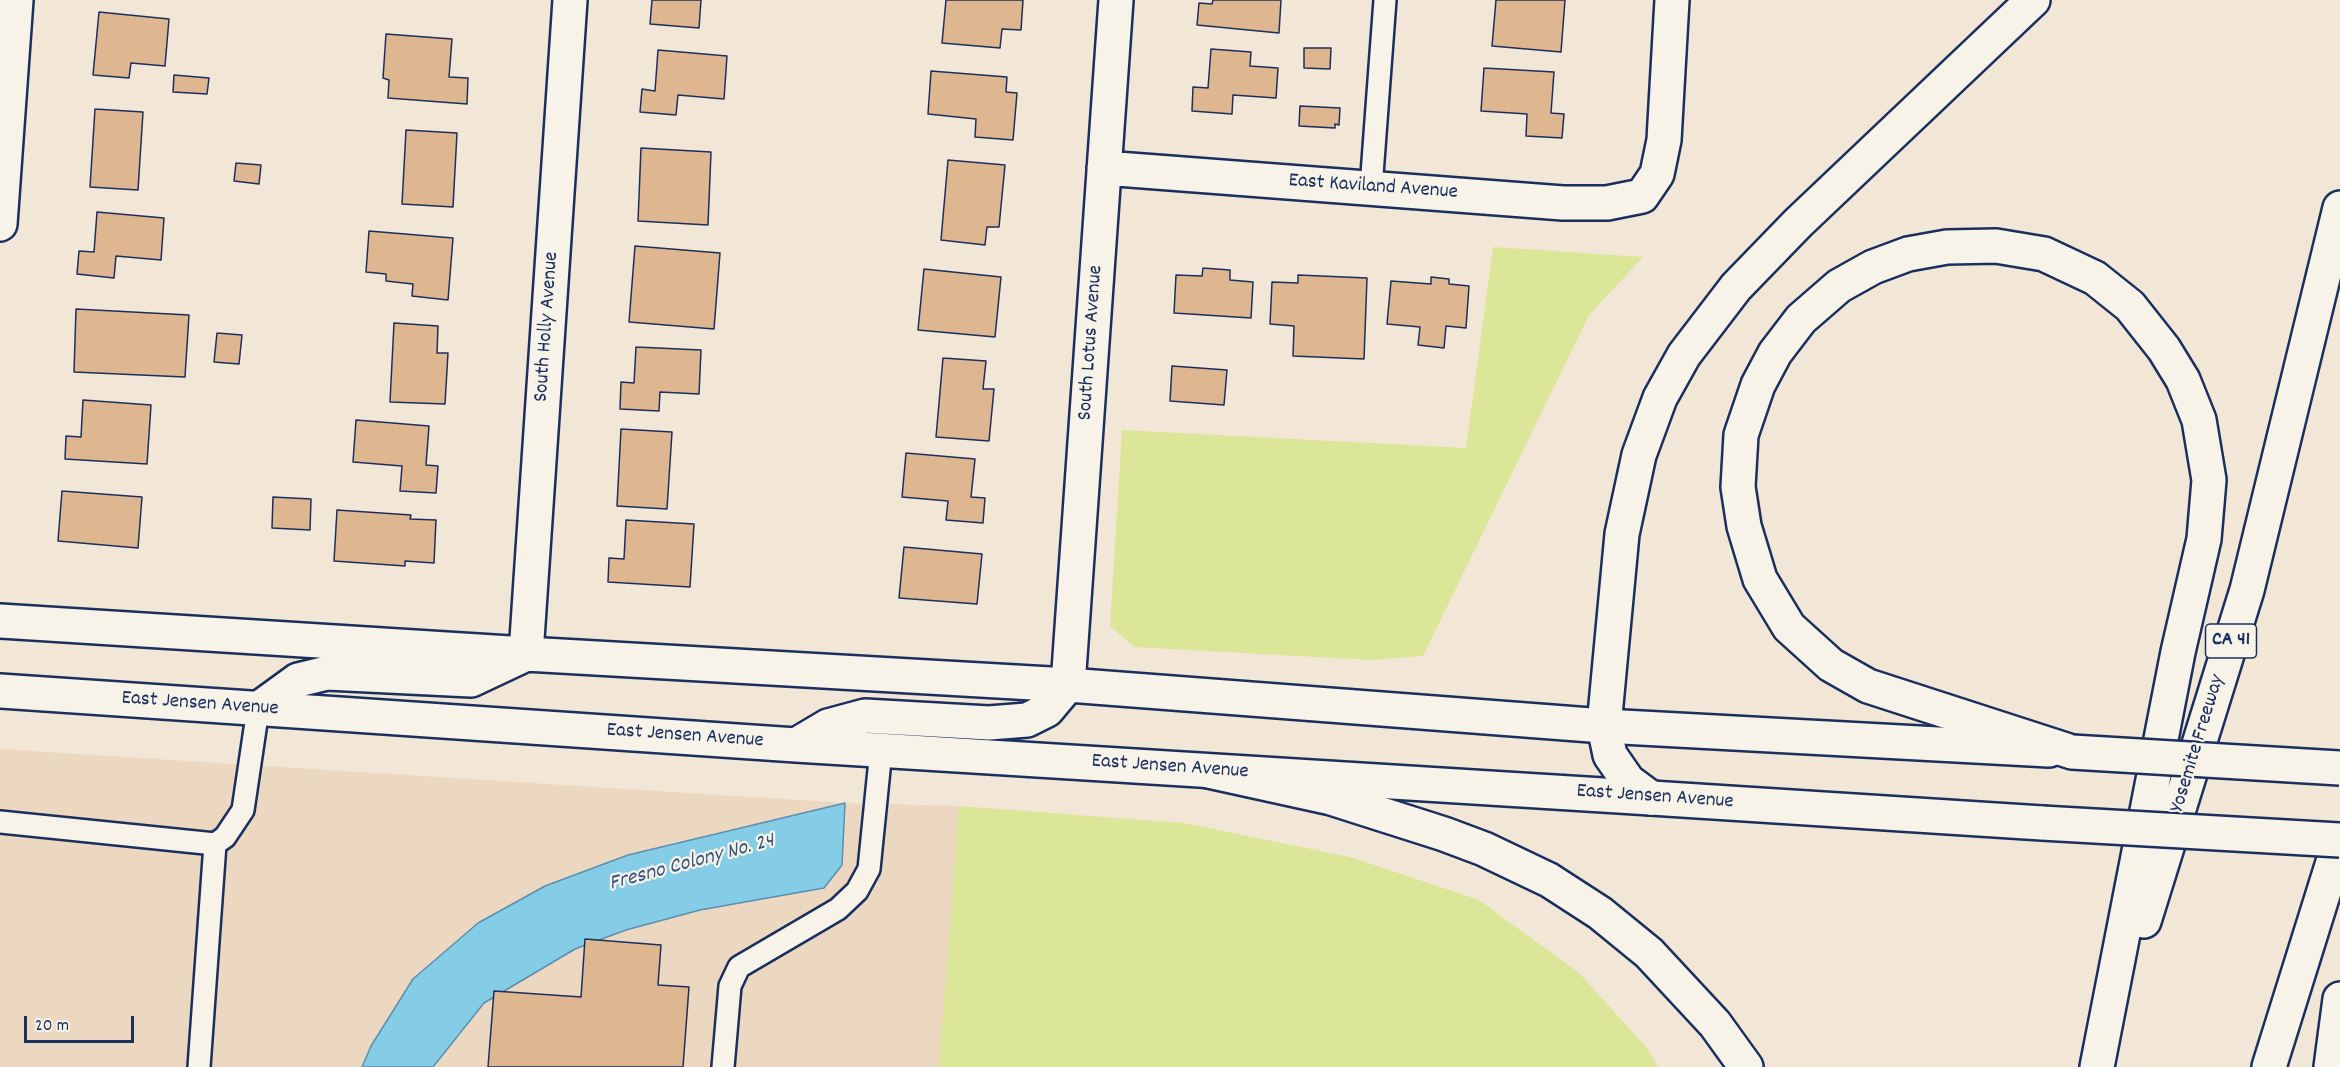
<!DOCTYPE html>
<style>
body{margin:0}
#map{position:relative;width:2340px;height:1067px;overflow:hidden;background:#f2e7d6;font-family:Dekko,sans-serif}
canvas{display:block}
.scale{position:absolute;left:24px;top:1016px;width:110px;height:27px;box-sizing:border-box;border:3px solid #1b2f5e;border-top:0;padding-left:8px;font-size:18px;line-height:21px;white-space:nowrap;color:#1b2f5e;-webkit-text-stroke:4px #f7f3e8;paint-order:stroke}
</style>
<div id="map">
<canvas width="2340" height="1067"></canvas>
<div class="scale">20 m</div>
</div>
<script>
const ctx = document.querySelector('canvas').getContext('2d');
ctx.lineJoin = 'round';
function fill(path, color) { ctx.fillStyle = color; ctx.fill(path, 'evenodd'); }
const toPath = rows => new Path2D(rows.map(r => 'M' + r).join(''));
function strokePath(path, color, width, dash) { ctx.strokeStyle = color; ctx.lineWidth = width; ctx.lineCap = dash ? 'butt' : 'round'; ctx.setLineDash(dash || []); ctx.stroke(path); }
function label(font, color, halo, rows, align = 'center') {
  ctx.font = font + ' Dekko,sans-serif'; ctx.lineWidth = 4.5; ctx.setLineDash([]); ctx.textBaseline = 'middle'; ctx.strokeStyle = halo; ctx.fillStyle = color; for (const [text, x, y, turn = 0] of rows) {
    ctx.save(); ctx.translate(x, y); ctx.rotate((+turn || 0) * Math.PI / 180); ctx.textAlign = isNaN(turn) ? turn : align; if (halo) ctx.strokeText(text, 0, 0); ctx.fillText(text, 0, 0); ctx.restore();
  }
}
const built = toPath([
 [0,749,845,803,959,806,939,1067,433,1067,484,1003,575,949,626,930,700,910,824,888,842,865,844,803,628,855,545,886,478,923,371,1046,362,1067,0,1067]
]);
const green = toPath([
 [1493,247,1643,257,1589,315,1423,656,1372,660,1134,647,1110,626,1122,430,1466,448],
 [959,806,1184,823,1350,857,1479,900,1579,973,1647,1048,1658,1067,939,1067]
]);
const water = toPath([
 [845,803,842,865,824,888,700,910,626,930,575,949,484,1003,433,1067,362,1067,371,1046,413,979,478,923,545,886,628,855,845,803]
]);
const building = toPath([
 [652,0,701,0,699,28,650,24,652,0],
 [946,0,1023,0,1021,30,1002,29,1000,48,942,43,946,0],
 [1213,0,1281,0,1279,33,1197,25,1199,3,1212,4,1213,0],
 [1496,0,1565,0,1561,52,1492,46,1496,0],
 [99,12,169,19,165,66,131,63,129,78,93,75,99,12],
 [386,34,452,39,449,77,468,78,467,104,388,98,389,80,383,78,386,34],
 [1304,48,1331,48,1330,69,1304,68,1304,48],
 [1211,49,1251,52,1250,66,1278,68,1276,98,1233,95,1232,114,1192,111,1193,87,1208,88,1211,49],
 [658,50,727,56,724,99,678,95,676,115,640,112,642,89,655,91,658,50],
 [1484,68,1554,72,1551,113,1564,114,1562,138,1526,136,1527,114,1481,111,1484,68],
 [931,71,1007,77,1006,92,1017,93,1013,140,975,137,976,119,928,114,931,71],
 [174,75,209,78,207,94,173,92,174,75],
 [1300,106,1340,108,1339,125,1335,124,1335,128,1299,126,1300,106],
 [95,109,143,112,138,190,90,187,95,109],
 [406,130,457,133,453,207,402,204,406,130],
 [641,148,711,152,708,225,638,221,641,148],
 [948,160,1005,165,999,227,987,227,985,245,941,240,948,160],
 [236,163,261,165,259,184,234,181,236,163],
 [97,212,164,218,161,260,116,256,114,278,77,274,79,251,94,252,97,212],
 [369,231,453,238,448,300,412,296,413,284,386,281,386,274,366,272,369,231],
 [635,246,720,253,714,329,629,322,635,246],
 [1203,268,1230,270,1230,280,1253,282,1251,318,1174,313,1176,275,1202,276,1203,268],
 [924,269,1001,277,995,337,918,330,924,269],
 [1298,275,1367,278,1364,359,1293,356,1294,326,1270,324,1272,282,1298,283,1298,275],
 [1431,277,1449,279,1449,284,1469,286,1466,328,1446,326,1444,348,1418,345,1420,327,1387,324,1391,281,1431,284,1431,277],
 [76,309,189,315,185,377,74,372,76,309],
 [394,323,438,326,437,353,448,353,445,404,390,402,394,323],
 [217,333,242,335,239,364,214,362,217,333],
 [636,347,701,350,699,394,660,392,659,411,620,409,621,382,634,383,636,347],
 [943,358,986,361,983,389,994,389,989,441,936,437,943,358],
 [1172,366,1227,370,1224,405,1170,401,1172,366],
 [83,400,151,405,147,464,65,459,66,436,81,437,83,400],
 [356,420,429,426,426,465,438,466,436,493,400,491,402,466,353,462,356,420],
 [621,429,672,432,667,509,617,506,621,429],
 [906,453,975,459,971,497,985,498,983,523,946,520,948,501,902,497,906,453],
 [62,491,142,497,138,548,58,541,62,491],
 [273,497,311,499,310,530,272,528,273,497],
 [337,510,411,515,410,519,436,520,434,563,405,561,405,566,334,561,337,510],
 [626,520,694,524,690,587,608,582,609,558,624,559,626,520],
 [904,547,982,554,977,604,899,598,904,547],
 [585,939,661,945,658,985,689,987,683,1067,488,1067,494,991,581,997,585,939]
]);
const lane = toPath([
 [1371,188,1385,0],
 [0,822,215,844,225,837,243,810,258,709],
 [199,1067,215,844],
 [723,1067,730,986,739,967,838,909,857,891,869,869,881,750]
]);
const street = toPath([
 [1104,168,1563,203,1607,203,1642,196,1657,174,1664,140,1672,0],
 [0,224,16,0],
 [526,654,570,0],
 [1068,685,1116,0]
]);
const secondary = toPath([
 [0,621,526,654,1068,685,1604,726,2049,750],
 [0,691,796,745,1651,798],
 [258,709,298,680,327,673,471,680,522,656],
 [796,745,828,726,865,716,989,723,1027,720,1047,710,1068,685]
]);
const primary = toPath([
 [1651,798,2042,823]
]);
const highway = toPath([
 [2072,752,1868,686,1831,665,1789,627,1760,579,1744,526,1738,487,1741,435,1758,385,1775,353,1801,319,1839,286,1873,267,1908,254,1947,247,1996,246,2044,254,2095,278,2130,306,2164,349,2183,380,2199,420,2209,480,2204,539,2178,652,2097,1067],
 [1208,771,1331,798,1444,834,1484,849,1549,880,1600,913,1649,953,1715,1024,1746,1067],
 [1651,798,1628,781,1610,755,1604,726,1622,534,1639,455,1660,398,1684,355,1736,287,1798,223,2033,0],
 [2144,921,2247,590,2340,208],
 [2269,1067,2340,840],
 [2331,1067,2340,999]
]);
const primaryBridge = toPath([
 [2072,752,2340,768],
 [2042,823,2340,840]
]);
const shields = [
 [2231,641,51]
];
const shieldNames = [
 ["CA 41",2231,641]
];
const streetNames = [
 ["East Kaviland Avenue",1373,188,4],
 ["South Holly Avenue",548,327,-86],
 ["South Lotus Avenue",1092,343,-86],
 ["East Jensen Avenue",200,705,4],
 ["East Jensen Avenue",685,737,4],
 ["Yosemite Freeway",2199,744,-73],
 ["East Jensen Avenue",1170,768,4],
 ["East Jensen Avenue",1655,798,4]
];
const waterNames = [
 ["Fresno Colony No. 24",692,864,-15]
];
fill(built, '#ecd8c1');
fill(green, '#dbe699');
fill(water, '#85cde6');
strokePath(water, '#5b8eb0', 1.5);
fill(building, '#deb68f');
strokePath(building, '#1b2f5e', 1.5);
strokePath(lane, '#1b2f5e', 26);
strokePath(street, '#1b2f5e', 38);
strokePath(secondary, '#1b2f5e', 38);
strokePath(primary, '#1b2f5e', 38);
strokePath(highway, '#1b2f5e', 38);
strokePath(lane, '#f7f3e8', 21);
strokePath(street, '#f7f3e8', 33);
strokePath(secondary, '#f7f3e8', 33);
strokePath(primary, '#f7f3e8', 33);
strokePath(highway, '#f7f3e8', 33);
strokePath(primaryBridge, '#1b2f5e', 38, []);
strokePath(primaryBridge, '#f7f3e8', 33);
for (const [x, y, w] of shields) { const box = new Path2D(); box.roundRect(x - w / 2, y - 17, w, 34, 4.5); ctx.fillStyle = '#f7f3e8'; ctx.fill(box); strokePath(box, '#1b2f5e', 1.5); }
label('bold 20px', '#1b2f5e', null, shieldNames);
label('21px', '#1b2f5e', '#f7f3e8', streetNames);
label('italic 22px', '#365680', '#f7f3e8', waterNames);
</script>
